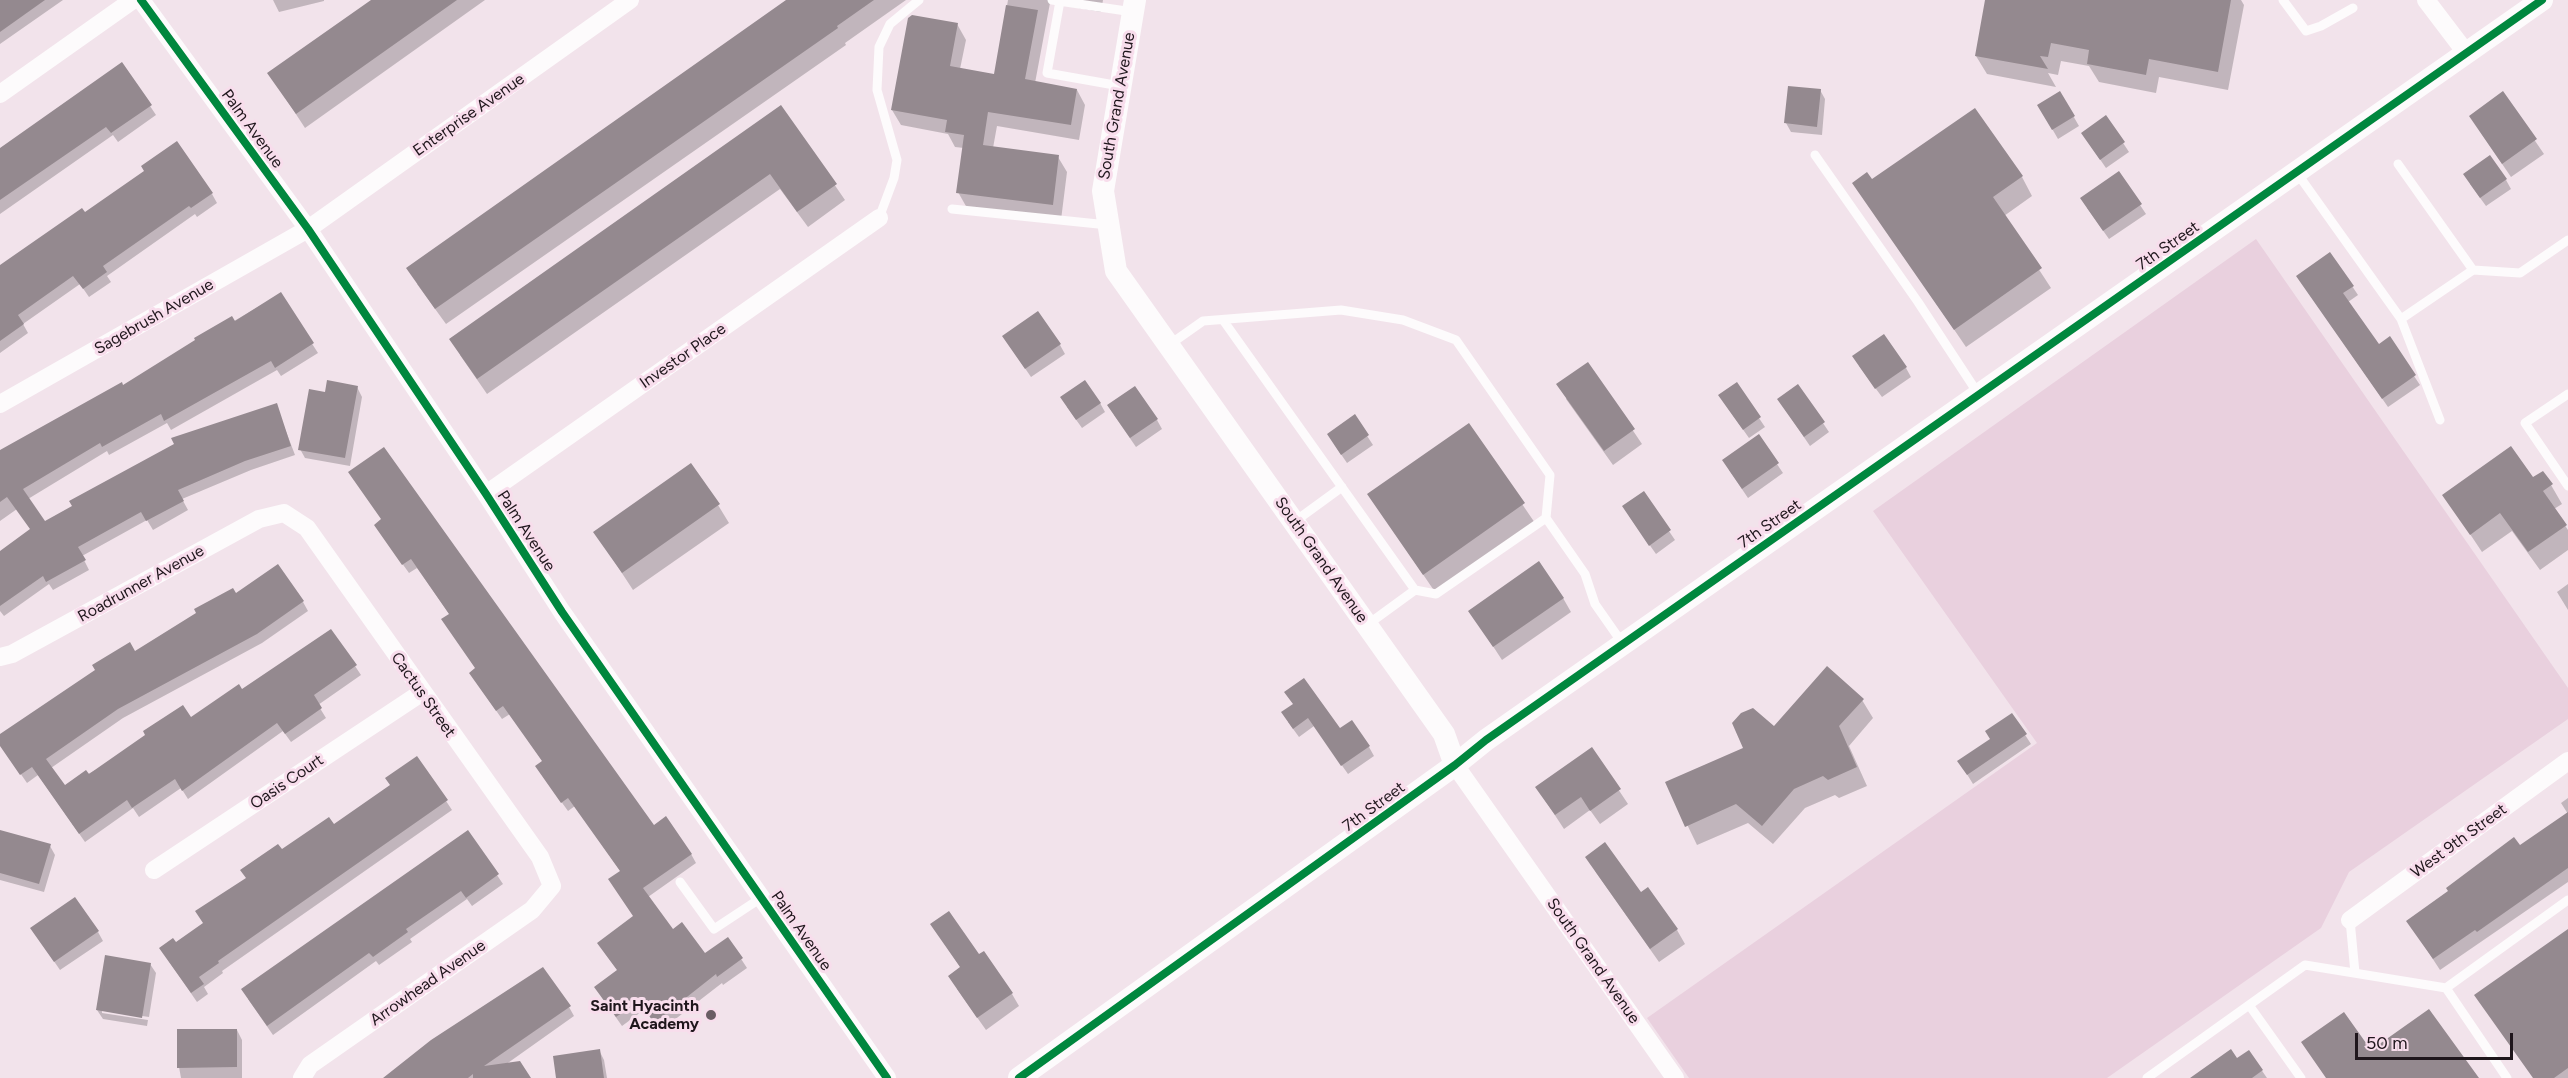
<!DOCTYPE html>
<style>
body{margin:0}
#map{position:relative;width:2568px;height:1078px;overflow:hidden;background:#f2e3eb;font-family:Figtree,sans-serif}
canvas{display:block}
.scale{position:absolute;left:2355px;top:1033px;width:158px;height:27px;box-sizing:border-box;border:3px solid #1f161c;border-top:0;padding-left:8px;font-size:18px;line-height:21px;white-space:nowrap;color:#1f161c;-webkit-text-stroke:4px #f8ddec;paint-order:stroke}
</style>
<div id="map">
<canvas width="2568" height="1078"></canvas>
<div class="scale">50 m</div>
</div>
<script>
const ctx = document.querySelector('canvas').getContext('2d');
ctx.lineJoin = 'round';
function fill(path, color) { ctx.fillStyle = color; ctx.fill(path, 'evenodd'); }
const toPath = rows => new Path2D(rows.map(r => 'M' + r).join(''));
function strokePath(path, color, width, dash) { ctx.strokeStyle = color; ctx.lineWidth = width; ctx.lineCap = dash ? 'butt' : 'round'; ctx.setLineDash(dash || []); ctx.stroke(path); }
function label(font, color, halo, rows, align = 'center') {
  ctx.font = font + ' Figtree,sans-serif'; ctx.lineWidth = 6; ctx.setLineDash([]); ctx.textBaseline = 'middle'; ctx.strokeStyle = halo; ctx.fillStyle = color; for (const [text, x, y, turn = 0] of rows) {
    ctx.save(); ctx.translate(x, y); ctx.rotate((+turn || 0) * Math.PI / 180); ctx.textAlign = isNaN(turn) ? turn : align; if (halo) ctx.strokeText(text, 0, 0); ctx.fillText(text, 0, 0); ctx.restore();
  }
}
const green = toPath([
 [2256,239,2568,688,2568,719,2349,872,2321,928,2107,1078,1689,1078,1647,1018,2037,743,1873,511]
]);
const shadow = toPath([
 [0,0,63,0,0,44],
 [273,0,324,0,324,1,279,12],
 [373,0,485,0,305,128,269,73],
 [789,0,906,0,845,43,846,45,446,324,417,284],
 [1008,0,1103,0,1101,12,1050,3,1035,83,1077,90,1085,105,1079,140,997,126,993,148,1058,157,1067,172,1061,220,967,208,958,192,964,148,955,147,948,134,901,125,892,110,957,24,966,40,960,69,995,75],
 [1986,0,2241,0,2244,5,2228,90,2159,77,2156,93,2099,82,2089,66,2061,61,2058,75,2048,73,2056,87,1987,74,1976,56],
 [1820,90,1825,99,1822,135,1791,132,1786,123],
 [2060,93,2079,126,2058,139,2039,106],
 [2503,94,2544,154,2511,177,2479,130],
 [150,106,156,115,118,142,113,135,0,214,0,150],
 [781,107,845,200,808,227,780,189,487,394,460,355],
 [2106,117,2129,152,2106,168,2088,142],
 [2022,177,2032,196,2004,216,2051,288,1966,347,1854,183],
 [2506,180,2511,189,2486,206,2470,184],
 [212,194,217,203,197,217,195,214,107,276,111,282,89,297,80,284,23,324,28,333,0,353,0,267,85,214],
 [2140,205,2146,214,2109,239,2087,208],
 [2303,285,2352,286,2358,295,2348,302,2379,346,2414,376,2420,385,2388,407],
 [280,294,318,353,281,376,277,370,171,430,167,423,109,455,107,451,28,499,44,523,276,405,295,455,251,470,182,499,188,510,153,530,147,520,82,556,89,570,53,590,49,584,4,616,0,611,0,552,31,530,17,509,0,521,0,451,121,384,122,387],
 [1009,345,1060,345,1065,354,1031,377],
 [1588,364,1642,444,1613,465,1566,399],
 [1859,366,1906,368,1911,377,1882,397],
 [1736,384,1765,427,1749,438,1725,404],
 [1798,386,1829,432,1810,446,1784,408],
 [357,387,362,397,350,466,305,458,300,449,326,393],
 [1100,403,1105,412,1082,428,1067,407],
 [1114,415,1157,420,1162,429,1136,447],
 [1354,416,1373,445,1347,463,1334,444],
 [1468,425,1535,523,1435,592,1369,495],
 [1758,436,1783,473,1748,498,1729,470],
 [2533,479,2551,485,2562,504,2554,509,2568,530,2568,550,2540,570,2512,531,2482,552,2444,495],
 [1643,493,1675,540,1656,554,1629,516],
 [718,505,729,523,633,590,595,532],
 [383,520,653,827,691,854,696,863,648,897,673,931,704,955,728,939,747,968,723,985,722,983,660,1031,645,1009,622,1026,601,996,618,971,604,952,635,917,621,872,575,806,568,811,542,775,543,762,510,714,502,719,476,682,477,669,450,615,417,568,409,573,381,534],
 [2568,584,2568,610,2557,592],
 [235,596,303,602,308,611,262,643,123,718,51,768,64,787,190,719,355,666,361,675,318,705,326,718,291,742,283,731,188,799,181,788,139,817,133,808,85,842,38,775,27,783,0,744,0,736,135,653],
 [1563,598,1571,612,1502,660,1470,611],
 [1862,700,1873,718,1849,746,1867,786,1839,798,1835,795,1805,808,1773,844,1748,823,1697,845,1667,783,1745,748,1774,728],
 [1294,705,1369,747,1374,756,1348,774,1314,726,1299,737,1288,722],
 [2012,715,2031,744,1973,784,1965,771],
 [1592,750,1628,804,1600,824,1590,810,1564,829,1537,788],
 [2568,798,2568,882,2440,970,2408,921,2568,814,2561,803],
 [446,801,452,810,222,971,223,973,204,987,208,994,197,1002,166,957,175,944,204,924,247,879,282,851,333,826],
 [0,832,50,846,55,855,44,892,0,880],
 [468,832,503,884,472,906,467,899,410,939,412,942,379,965,376,961,273,1035,248,999],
 [1595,871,1640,894,1677,930,1685,944,1659,962],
 [932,925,979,956,1012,994,1019,1006,986,1030,957,989,961,968],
 [2568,931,2568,1078,2533,1078],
 [98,932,103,941,60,970,38,938],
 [150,964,156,973,149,1017,102,1010,102,1013,148,1020,147,1026,103,1019,97,1010],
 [569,1007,574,1016,505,1065,529,1078,386,1078],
 [237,1030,242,1040,242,1078,181,1078,179,1067],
 [599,1050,604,1060,607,1078,558,1078],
 [2249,1052,2267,1078,2201,1078,2237,1060]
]);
const building = toPath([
 [0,0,45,0,0,32],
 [371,0,457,0,296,114,267,73],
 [786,0,874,0,837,26,838,28,435,309,406,268],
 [1985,0,2231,0,2218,72,2149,59,2146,75,2087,64,2089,50,2051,43,2048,57,2040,56,2048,69,1975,56],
 [1006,5,1038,10,1025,79,1077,89,1071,125,988,112,983,145,1059,155,1053,205,956,193,964,135,945,132,947,120,891,110,908,18,912,15,958,23,950,66,994,74],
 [122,62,152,105,111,133,106,127,0,200,0,148],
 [1788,86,1821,89,1817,127,1784,123],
 [2060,91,2075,116,2052,130,2037,105],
 [2503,91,2537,139,2502,164,2469,116],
 [781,105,837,184,797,212,770,174,477,379,449,339],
 [1975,108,2023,176,1993,197,2042,268,1954,330,1852,183,1867,172,1872,179],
 [2106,115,2125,142,2100,160,2081,133],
 [177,141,213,193,191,208,189,206,103,266,107,272,83,289,73,276,18,315,24,324,0,341,0,265,82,208,85,212,144,171,141,166],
 [2490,155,2507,179,2480,198,2463,174],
 [2119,171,2142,204,2103,231,2080,198],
 [2330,252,2354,286,2343,293,2379,344,2390,336,2416,375,2382,399,2296,276],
 [281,292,314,343,275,368,271,361,164,421,161,414,102,447,100,443,23,489,45,521,72,506,69,501,174,444,171,438,277,403,291,446,245,461,178,490,184,501,146,521,141,512,78,547,86,560,46,582,43,576,0,606,0,551,30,529,7,497,0,502,0,450,122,382,123,385,195,340,194,338,232,316,235,321],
 [1038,311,1061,344,1025,369,1002,336],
 [1884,334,1907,367,1875,389,1852,356],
 [1588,362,1635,429,1604,451,1556,384],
 [327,380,358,386,345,458,298,450,309,389,325,392],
 [1085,380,1101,403,1076,420,1060,397],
 [1737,382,1761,417,1743,430,1718,395],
 [1798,384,1825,422,1804,437,1777,399],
 [1135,386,1158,419,1130,438,1107,405],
 [1355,414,1369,435,1341,455,1327,434],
 [1469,423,1525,503,1423,575,1367,494],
 [1759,434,1779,463,1742,489,1722,460],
 [2511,446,2533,477,2543,471,2553,484,2543,491,2567,525,2528,552,2500,513,2470,535,2442,495],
 [384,447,654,825,666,816,692,854,643,888,673,929,682,922,705,953,728,937,743,958,717,977,716,974,654,1023,639,1001,616,1017,594,987,617,970,597,943,633,916,608,879,620,871,568,798,561,803,535,766,542,761,503,706,496,711,469,673,475,668,441,619,449,614,411,559,402,565,374,525,381,519,348,472],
 [691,463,720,504,622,573,593,532],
 [1644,491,1671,530,1649,546,1622,506],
 [1539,561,1564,598,1493,647,1468,611],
 [278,564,304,601,257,634,118,709,46,759,65,785,86,770,89,774,145,735,143,731,183,705,191,717,239,684,242,689,331,629,357,665,314,695,322,708,285,734,277,723,182,791,175,779,132,808,127,800,79,834,32,767,20,775,0,746,0,734,95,670,92,665,130,642,135,651,196,613,194,609,233,588,236,593],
 [1827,666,1864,699,1839,726,1857,767,1828,780,1823,776,1794,789,1762,826,1736,804,1685,827,1665,782,1743,748,1732,723,1741,713,1753,708,1774,726],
 [1304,678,1340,728,1352,720,1370,746,1341,766,1308,718,1293,729,1281,712,1293,704,1284,692],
 [2012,713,2027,734,1967,775,1957,761,1990,739,1985,731],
 [1592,747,1621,789,1590,811,1581,797,1555,815,1535,787],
 [417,756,448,800,218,961,219,963,199,977,204,984,191,993,159,948,173,938,176,942,203,923,195,911,246,878,240,870,278,844,282,849,329,817,334,824,390,785,385,778],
 [2568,812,2568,868,2477,932,2475,930,2433,959,2406,921,2448,891,2446,888,2514,837,2520,845],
 [0,830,51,844,39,884,0,873],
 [468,830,499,874,466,898,461,891,406,929,408,932,373,957,369,953,267,1026,241,989],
 [1605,842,1641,892,1648,887,1678,929,1650,949,1585,857],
 [75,897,99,931,54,962,30,928],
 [949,911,979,954,984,951,1013,993,977,1018,948,976,960,967,930,924],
 [2568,929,2568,1068,2554,1078,2533,1078,2474,995],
 [105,955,151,963,142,1018,96,1010],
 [543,967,571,1006,484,1066,520,1061,531,1078,473,1078,473,1074,468,1078,383,1078,431,1040],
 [2429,1009,2479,1078,2326,1078,2301,1042,2344,1012,2371,1050],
 [177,1029,237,1029,237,1067,177,1068],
 [600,1049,604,1078,556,1078,553,1056],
 [2231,1049,2237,1058,2249,1050,2263,1070,2252,1078,2190,1078]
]);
const service = toPath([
 [1052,0,1133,12],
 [2283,0,2306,31,2321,26,2353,8],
 [1060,1,1047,73,1120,86],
 [1815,155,1918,302,1979,395],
 [2398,164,2473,270],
 [2297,173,2401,319,2473,270,2520,273,2568,240],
 [952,209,1108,225],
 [879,218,894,178,897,160,877,90,879,47,890,24,919,0],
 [2401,319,2440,420],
 [1223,320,1415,590,1436,594,1546,518],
 [1169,345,1203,321,1341,310,1403,320,1456,340,1550,475,1546,518,1585,574,1595,604,1623,644],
 [2568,394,2525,423,2568,486],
 [1294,522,1342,487],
 [1367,625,1415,590],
 [680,882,714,929,761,898],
 [2350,920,2355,973],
 [2446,988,2507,1078],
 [2249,1005,2301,1078],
 [2147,1078,2305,965,2446,988,2568,900]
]);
const minor = toPath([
 [141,0,308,229,486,494,562,612,887,1078],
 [2426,0,2467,54],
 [0,94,133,0],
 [0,404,308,229,630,0],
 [486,494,879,218],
 [0,657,12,654,259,519,284,513,307,528,540,857,552,886,532,910,310,1065,302,1078],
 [1455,765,1675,1078],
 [154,870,421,693],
 [2350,920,2568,761]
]);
const tertiary = toPath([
 [1135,0,1103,191,1116,271,1444,734,1455,765],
 [1019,1078,1455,765,1486,740,2542,0]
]);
const cycleway = toPath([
 [141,0,308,229,486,494,562,612,887,1078],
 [1019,1078,1455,765,1486,740,2542,0]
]);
const markers = [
 [711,1015,6,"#695e64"]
];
const streetNames = [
 ["South Grand Avenue",1117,106,-80],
 ["Enterprise Avenue",469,115,-35],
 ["Palm Avenue",252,129,54],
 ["7th Street",2168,246,-35],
 ["Sagebrush Avenue",154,317,-30],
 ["Investor Place",683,356,-35],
 ["7th Street",1770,524,-35],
 ["Palm Avenue",526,531,57],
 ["South Grand Avenue",1321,560,55],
 ["Roadrunner Avenue",141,584,-29],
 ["Cactus Street",423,695,55],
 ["Oasis Court",287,782,-34],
 ["7th Street",1374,807,-36],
 ["West 9th Street",2459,841,-36],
 ["Palm Avenue",801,931,55],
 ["South Grand Avenue",1593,961,55],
 ["Arrowhead Avenue",428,983,-35]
];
const poiNames = [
 ["Saint Hyacinth",699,1006],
 ["Academy",699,1024]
];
fill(green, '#e9d0de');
fill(shadow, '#0003');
fill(building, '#94898f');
strokePath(service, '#fdfbfc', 9);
strokePath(minor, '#fdfbfc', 18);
strokePath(tertiary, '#fdfbfc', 22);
strokePath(cycleway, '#00873e', 8);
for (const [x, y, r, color] of markers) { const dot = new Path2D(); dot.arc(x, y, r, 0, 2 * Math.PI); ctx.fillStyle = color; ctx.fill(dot); strokePath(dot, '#f8ddec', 2); }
label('16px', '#1f161c', '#f8ddec', streetNames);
label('bold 16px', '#1f161c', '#f8ddec', poiNames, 'right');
</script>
